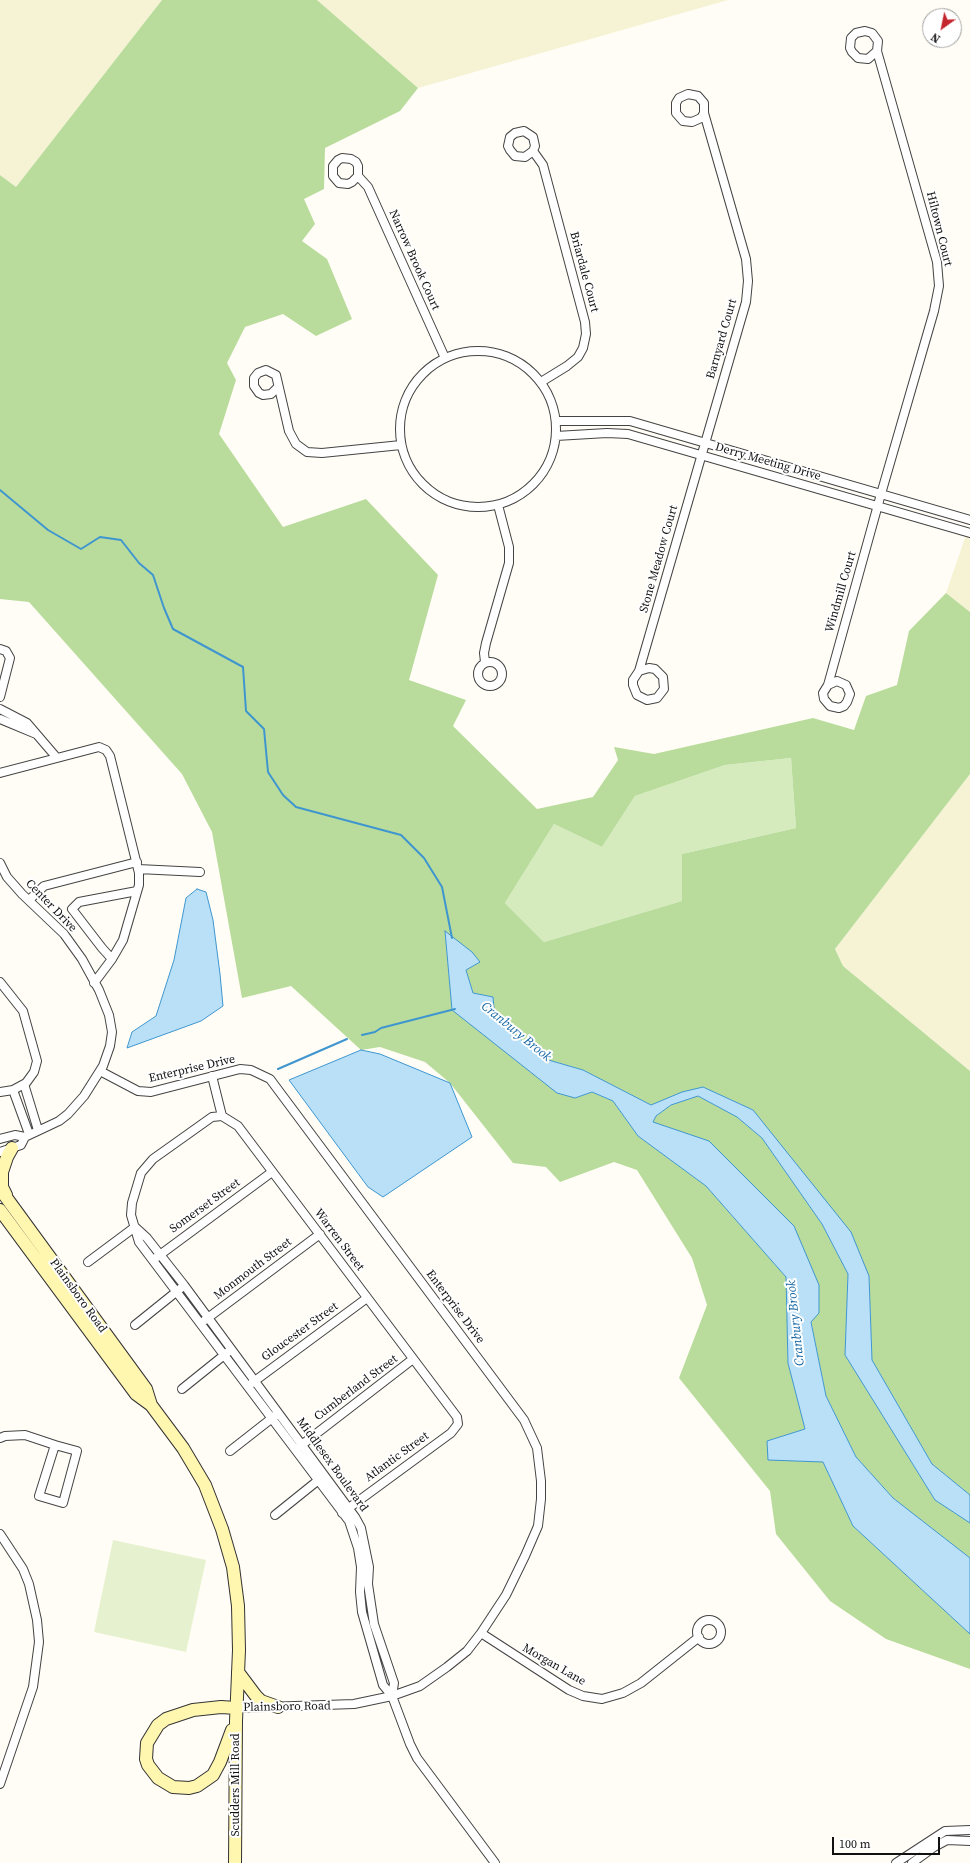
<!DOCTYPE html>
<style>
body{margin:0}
#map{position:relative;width:970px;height:1863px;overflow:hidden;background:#fffdf5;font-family:"Source Serif 4",serif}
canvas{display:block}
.north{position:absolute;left:922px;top:8px;width:40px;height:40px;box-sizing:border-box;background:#fff;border:1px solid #a0a0a0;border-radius:50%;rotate:213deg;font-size:11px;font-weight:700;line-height:16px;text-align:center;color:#111}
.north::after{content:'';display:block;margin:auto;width:14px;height:18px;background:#c4262e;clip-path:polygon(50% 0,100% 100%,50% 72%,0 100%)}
.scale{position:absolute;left:832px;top:1837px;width:108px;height:18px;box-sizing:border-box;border:2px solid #111;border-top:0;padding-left:5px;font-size:12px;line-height:14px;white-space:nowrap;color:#111;-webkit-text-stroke:3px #fff;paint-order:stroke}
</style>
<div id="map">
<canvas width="970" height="1863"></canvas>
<div class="north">N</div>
<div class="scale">100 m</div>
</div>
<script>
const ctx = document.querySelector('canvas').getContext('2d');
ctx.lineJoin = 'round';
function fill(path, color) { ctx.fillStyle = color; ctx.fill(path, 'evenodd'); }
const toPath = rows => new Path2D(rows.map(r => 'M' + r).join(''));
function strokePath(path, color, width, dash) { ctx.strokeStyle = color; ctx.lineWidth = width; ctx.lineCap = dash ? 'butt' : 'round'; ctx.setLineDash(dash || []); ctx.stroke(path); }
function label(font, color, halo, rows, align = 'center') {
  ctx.font = font + ' "Source Serif 4",serif'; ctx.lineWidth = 4; ctx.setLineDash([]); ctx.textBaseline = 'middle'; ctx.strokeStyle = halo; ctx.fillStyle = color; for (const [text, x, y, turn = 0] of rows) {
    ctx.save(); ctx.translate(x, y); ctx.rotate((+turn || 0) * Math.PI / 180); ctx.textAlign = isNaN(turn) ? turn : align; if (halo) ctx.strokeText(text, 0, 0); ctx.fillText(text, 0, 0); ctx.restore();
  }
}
const farmland = toPath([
 [0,0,162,0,16,187,0,175],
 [317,0,728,0,418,88],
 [966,535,970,536,970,612,946,593],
 [970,774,970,1071,843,966,835,949]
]);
const green = toPath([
 [791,758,796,828,682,854,682,901,544,942,505,903,554,824,602,847,635,796,725,765]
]);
const forest = toPath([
 [162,0,317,0,418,88,400,111,325,148,324,189,304,199,315,224,302,241,327,259,352,319,316,336,283,314,245,327,227,363,236,380,219,434,283,527,366,499,438,575,409,680,466,700,453,726,537,809,593,797,618,760,614,747,654,754,813,718,854,730,866,696,897,685,909,631,946,593,970,612,970,774,835,949,843,966,970,1071,970,1495,932,1464,872,1360,869,1276,753,1110,703,1087,651,1105,583,1070,545,1059,495,1019,493,997,473,993,466,970,479,962,445,931,452,1010,575,1098,592,1092,613,1101,638,1136,706,1186,786,1277,788,1363,805,1429,767,1441,823,1462,853,1526,970,1634,970,1669,886,1639,830,1601,776,1534,770,1491,679,1378,707,1305,692,1258,637,1170,614,1162,560,1182,546,1167,513,1163,450,1083,425,1062,380,1047,361,1050,291,986,242,998,212,832,182,774,29,602,0,599,0,175,16,187],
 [791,758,796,828,682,854,682,901,544,942,505,903,554,824,602,847,635,796,725,765],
 [698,1096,737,1117,762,1138,822,1224,848,1274,845,1355,935,1500,970,1523,970,1558,893,1498,856,1457,826,1396,811,1321,819,1313,653,1122,656,1116,671,1105]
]);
const pitch = toPath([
 [113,1540,206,1560,186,1652,94,1632]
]);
const water = toPath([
 [197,889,206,892,213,920,220,974,223,1006,201,1021,127,1048,132,1032,156,1016,174,960,186,898,197,889],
 [445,931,472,952,480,962,466,970,473,993,493,997,495,1019,545,1059,583,1070,651,1105,682,1092,703,1087,753,1110,851,1232,869,1276,872,1360,932,1464,970,1495,970,1523,935,1500,845,1355,848,1274,822,1224,762,1138,737,1117,698,1096,671,1105,656,1116,653,1122,709,1141,794,1226,819,1285,819,1313,811,1322,826,1396,856,1457,893,1498,970,1558,970,1634,853,1526,823,1462,768,1460,767,1441,805,1429,788,1363,786,1277,706,1186,638,1136,613,1101,592,1092,575,1098,557,1093,452,1010,445,931],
 [361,1050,380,1054,450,1083,472,1137,383,1197,368,1187,289,1080,361,1050]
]);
const stream = toPath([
 [0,490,48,530,81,549,100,537,121,540,139,563,153,575,164,608,173,629,243,667,246,711,264,729,268,772,283,795,296,807,401,835,424,858,442,887,452,938],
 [362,1035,375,1032,381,1028,455,1009],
 [278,1069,347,1039]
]);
const street = toPath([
 [533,151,525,157,515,156,510,150,508,146,510,137,515,133,524,131,533,137,535,146,533,151,543,165,585,322,586,334,583,348,578,357,567,366,541,382],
 [358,176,352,182,348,184,339,183,333,176,333,166,338,160,342,158,351,159,356,162,358,166,358,176,368,187,445,358],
 '400 429a78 78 0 1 1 156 0a78 78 0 1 1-156 0Z',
 [278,387,271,394,263,395,259,393,254,386,254,378,258,373,266,370,276,375,289,431,296,444,307,452,322,453,401,445],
 [556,421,630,421,970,520],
 [556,436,607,433,628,434,970,533],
 [0,649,6,651,10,658,0,697],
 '478 674a12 12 0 1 1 24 0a12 12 0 1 1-24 0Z',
 [485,662,484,653,486,643,509,563,509,547,498,505],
 [639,671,649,668,655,669,663,677,664,689,657,698,647,700,637,695,633,685,633,680,639,671,746,302,748,281,746,259,704,113,704,103,698,96,688,94,679,98,676,103,676,113,683,121,692,122,701,118,704,113],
 [828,685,837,681,846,685,850,694,847,702,844,706,839,708,830,706,824,699,823,693,828,685,881,494,934,311,939,286,937,262,877,51,878,41,872,33,865,31,856,33,851,38,850,48,852,52,858,58,868,59,877,51],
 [0,709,27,723,57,758,99,747,106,750,110,756,139,873,139,885,123,940,112,959,94,983],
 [0,719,36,734],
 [0,773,57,758],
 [0,863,7,877,22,894,64,934,82,959,99,990,109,1015,112,1032,110,1046,103,1066,84,1096,68,1114,59,1121,25,1137,21,1145,0,1152],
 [138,869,200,872],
 [29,900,44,886,137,862],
 [112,959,102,948,72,909,79,902,137,891],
 [0,982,23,1011,37,1061,34,1072,26,1083,13,1090,0,1092],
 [100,1071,138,1091,151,1092,240,1069,251,1070,270,1079,524,1420,537,1448,541,1481,541,1499,538,1526,525,1556,506,1595,481,1633,467,1651,447,1667,420,1686,392,1696,354,1704,236,1708],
 [212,1076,222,1116,238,1126,457,1417,458,1424,451,1433,342,1513],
 [24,1084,38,1130],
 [13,1090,29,1134],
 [222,1116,212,1117,153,1159,141,1173,132,1203,131,1215,139,1242,349,1521,358,1548,361,1567,360,1592,362,1612,383,1685,392,1696,410,1744,417,1758,495,1863],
 [0,1139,15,1135,25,1137],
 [135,1227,147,1238,184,1285,355,1517,361,1528,369,1567,368,1584,374,1624,394,1683,392,1696],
 [157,1257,272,1172],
 [88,1262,135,1227],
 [205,1320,320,1234],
 [135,1325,181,1288],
 [252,1383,367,1298],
 [182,1389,228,1352],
 [0,1438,5,1436,25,1435,55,1445],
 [55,1445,77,1451,63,1503,39,1496,55,1445],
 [299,1447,413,1359],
 [230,1451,276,1415],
 [275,1515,321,1478],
 [0,1534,23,1569,29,1584,37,1620,39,1642,33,1687,0,1784],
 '697 1632a12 12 0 1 1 24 0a12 12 0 1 1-24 0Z',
 [481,1633,569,1690,583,1696,602,1699,623,1693,641,1683,699,1637],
 [896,1863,945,1831,970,1830],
 [912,1863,934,1847,947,1840,970,1841]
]);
const secondary = toPath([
 [0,1189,146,1389,151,1405,183,1448,205,1485,222,1529,233,1567,238,1606,239,1650,236,1721,235,1863],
 [6,1195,2,1187,2,1172,7,1157,12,1148],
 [0,1210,136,1394,151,1405],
 [238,1672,256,1696,261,1701,278,1707],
 [232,1730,220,1762,213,1775,197,1786,189,1788,173,1787,158,1778,148,1765,146,1759,147,1743,158,1725,166,1719,193,1710,221,1707,236,1708]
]);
const streetNames = [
 ["Hiltown Court",939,229,76],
 ["Narrow Brook Court",414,260,66],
 ["Briardale Court",584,272,75],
 ["Barnyard Court",722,339,-74],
 ["Derry Meeting Drive",768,462,16],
 ["Stone Meadow Court",659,559,-74],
 ["Windmill Court",841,592,-74],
 ["Center Drive",51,906,46],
 ["Enterprise Drive",192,1069,-13],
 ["Somerset Street",205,1206,-36],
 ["Warren Street",339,1240,53],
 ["Monmouth Street",253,1269,-37],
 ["Plainsboro Road",78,1296,54],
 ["Enterprise Drive",455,1307,53],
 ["Gloucester Street",300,1332,-36],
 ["Cumberland Street",356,1388,-37],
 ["Atlantic Street",397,1457,-36],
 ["Middlesex Boulevard",332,1465,54],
 ["Morgan Lane",554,1665,30],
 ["Plainsboro Road",287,1707,-1],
 ["Scudders Mill Road",236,1785,-90]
];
const waterNames = [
 ["Cranbury Brook",516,1032,39],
 ["Cranbury Brook",796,1323,-96]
];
fill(farmland, '#f6f3d4');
fill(green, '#d5ebbd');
fill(forest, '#b9dc9c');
fill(pitch, '#e6f2cf');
fill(water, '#b9e0f7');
strokePath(water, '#3f96cf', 1);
strokePath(stream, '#3f96cf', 2);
strokePath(street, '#444', 10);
strokePath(secondary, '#333', 14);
strokePath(street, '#fff', 8);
strokePath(secondary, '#fff6b0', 12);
label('12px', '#111', '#fff', streetNames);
label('italic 13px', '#1768a6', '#fff', waterNames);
</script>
